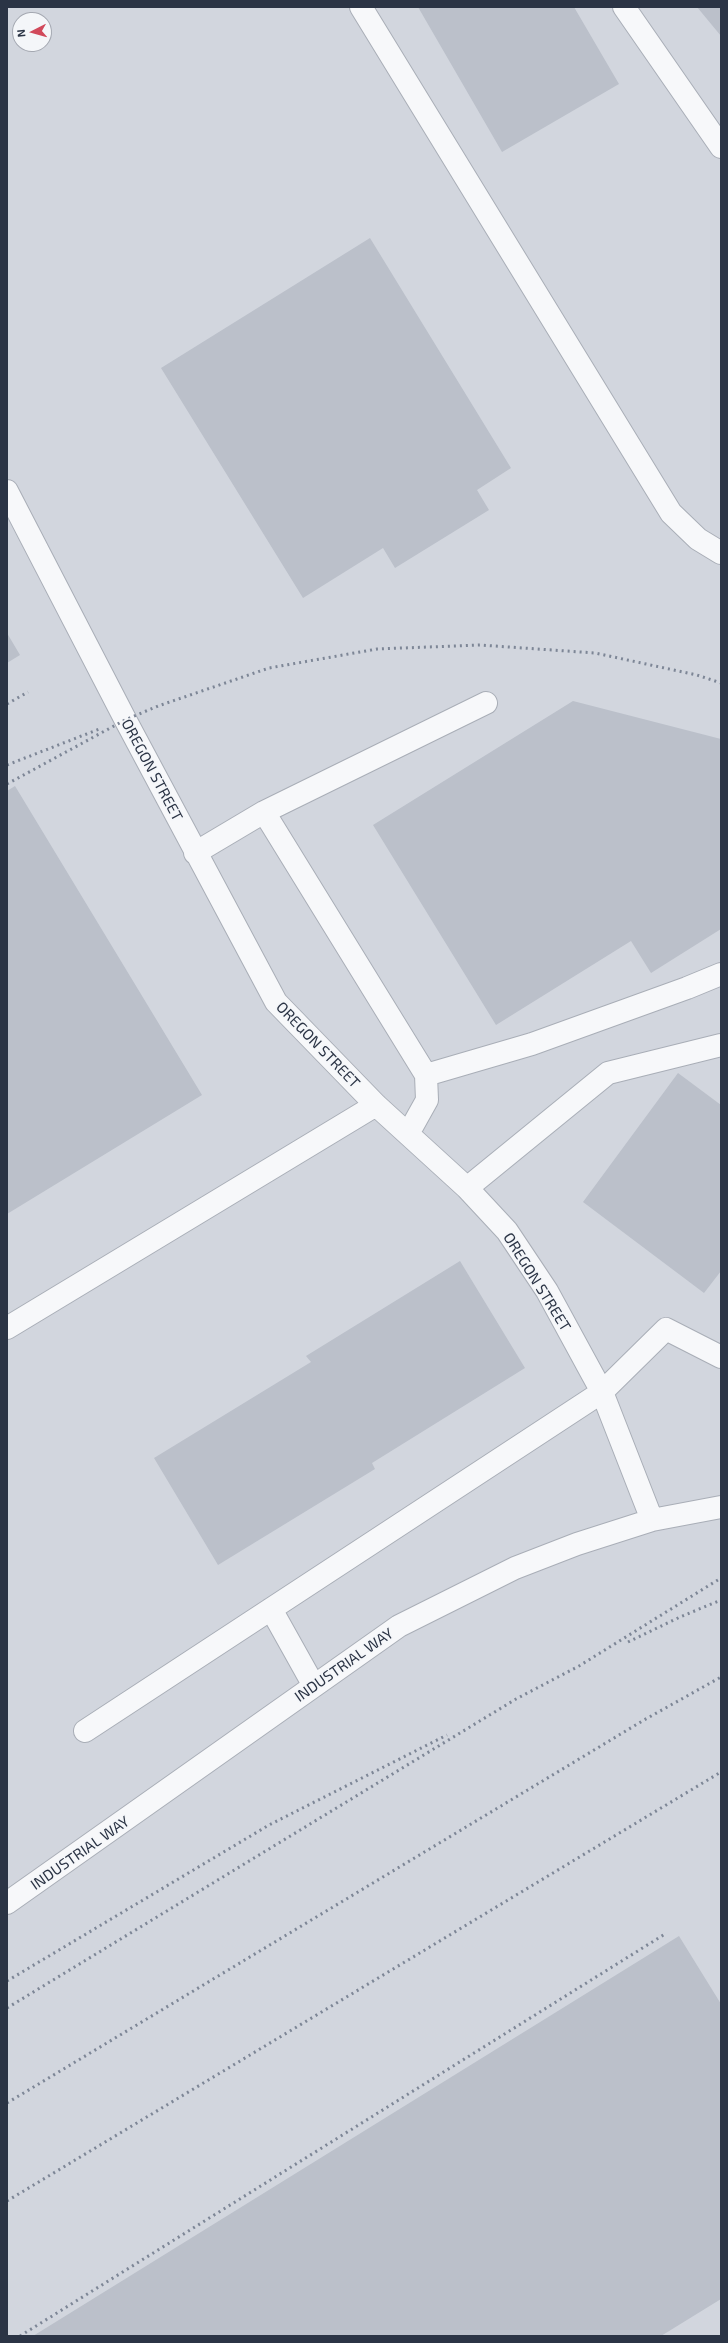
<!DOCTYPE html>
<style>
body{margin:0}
#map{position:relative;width:728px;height:2343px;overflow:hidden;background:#e4e7ec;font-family:"Exo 2",sans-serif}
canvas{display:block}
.frame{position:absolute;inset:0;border:8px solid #2b3445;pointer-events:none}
.north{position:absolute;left:12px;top:12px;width:40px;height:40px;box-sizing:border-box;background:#f4f6f9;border:1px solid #a4a8b1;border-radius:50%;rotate:264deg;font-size:11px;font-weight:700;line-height:16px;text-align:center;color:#2b3445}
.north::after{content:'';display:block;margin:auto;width:14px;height:18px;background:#d1495b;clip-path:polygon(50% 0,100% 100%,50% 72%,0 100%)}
</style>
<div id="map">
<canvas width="728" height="2343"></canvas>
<div class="frame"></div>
<div class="north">N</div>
</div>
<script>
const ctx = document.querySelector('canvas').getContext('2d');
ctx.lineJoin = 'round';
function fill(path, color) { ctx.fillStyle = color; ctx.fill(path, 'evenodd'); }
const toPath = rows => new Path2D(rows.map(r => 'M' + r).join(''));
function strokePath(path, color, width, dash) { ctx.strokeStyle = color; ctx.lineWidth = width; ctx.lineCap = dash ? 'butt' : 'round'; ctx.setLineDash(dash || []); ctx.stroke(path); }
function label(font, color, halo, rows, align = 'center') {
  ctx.font = font + ' "Exo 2",sans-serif'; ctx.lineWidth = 3; ctx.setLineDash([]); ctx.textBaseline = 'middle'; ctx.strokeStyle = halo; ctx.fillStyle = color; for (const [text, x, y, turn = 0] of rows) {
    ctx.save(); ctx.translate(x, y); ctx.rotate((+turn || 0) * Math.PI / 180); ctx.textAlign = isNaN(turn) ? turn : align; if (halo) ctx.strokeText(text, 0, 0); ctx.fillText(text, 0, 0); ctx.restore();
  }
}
const built = toPath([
 [7,7,721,7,721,2336,7,2336],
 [20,20,44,20,44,44,20,44]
]);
const building = toPath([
 [418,7,574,7,619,84,502,152],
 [697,7,721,7,721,36],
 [370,238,511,468,477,490,489,510,395,568,383,548,303,598,161,368],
 [7,633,20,655,7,663],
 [573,701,721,739,721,929,651,973,631,941,496,1025,373,825],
 [15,786,202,1095,7,1214,7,791],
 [678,1073,721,1105,721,1271,704,1293,583,1202],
 [460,1261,525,1368,372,1463,375,1469,218,1565,154,1458,311,1362,306,1356],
 [679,1936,721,2004,721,2299,661,2336,33,2336]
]);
const minor = toPath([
 [361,7,671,513,698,539,721,553],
 [624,7,721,147],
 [7,491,125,719,276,1002,376,1105,467,1188,507,1231,547,1291,602,1392,652,1520],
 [195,853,264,812],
 [426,1075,532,1044,687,988,721,974],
 [408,1134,427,1100,426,1075,264,812,486,703],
 [467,1188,608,1073,721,1045],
 [7,1328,376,1105],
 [271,1609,314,1686],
 [85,1731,602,1392,666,1329,721,1357],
 [7,1903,399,1626,515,1568,577,1544,652,1520,721,1507]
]);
const rail = toPath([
 [7,704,28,692],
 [7,765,102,728],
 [7,784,125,720,158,706,269,668,377,649,480,645,595,653,697,675,721,683],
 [628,1642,680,1617,721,1600],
 [7,1981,269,1825,447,1735],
 [7,2008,516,1699,579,1666,721,1578],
 [7,2103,644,1720,721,1677],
 [7,2201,721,1772],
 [20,2336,665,1934]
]);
const streetNames = [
 ["OREGON STREET",152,770,62],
 ["OREGON STREET",318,1045,46],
 ["OREGON STREET",537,1282,58],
 ["INDUSTRIAL WAY",344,1665,-35],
 ["INDUSTRIAL WAY",80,1853,-35]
];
fill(built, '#d2d6de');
fill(building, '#bbc0ca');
strokePath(minor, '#a9aeb7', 24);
strokePath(minor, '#f7f8fa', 22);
strokePath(rail, '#7d8696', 3, [2, 4]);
label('15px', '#2b3445', '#f4f6f9', streetNames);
</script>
